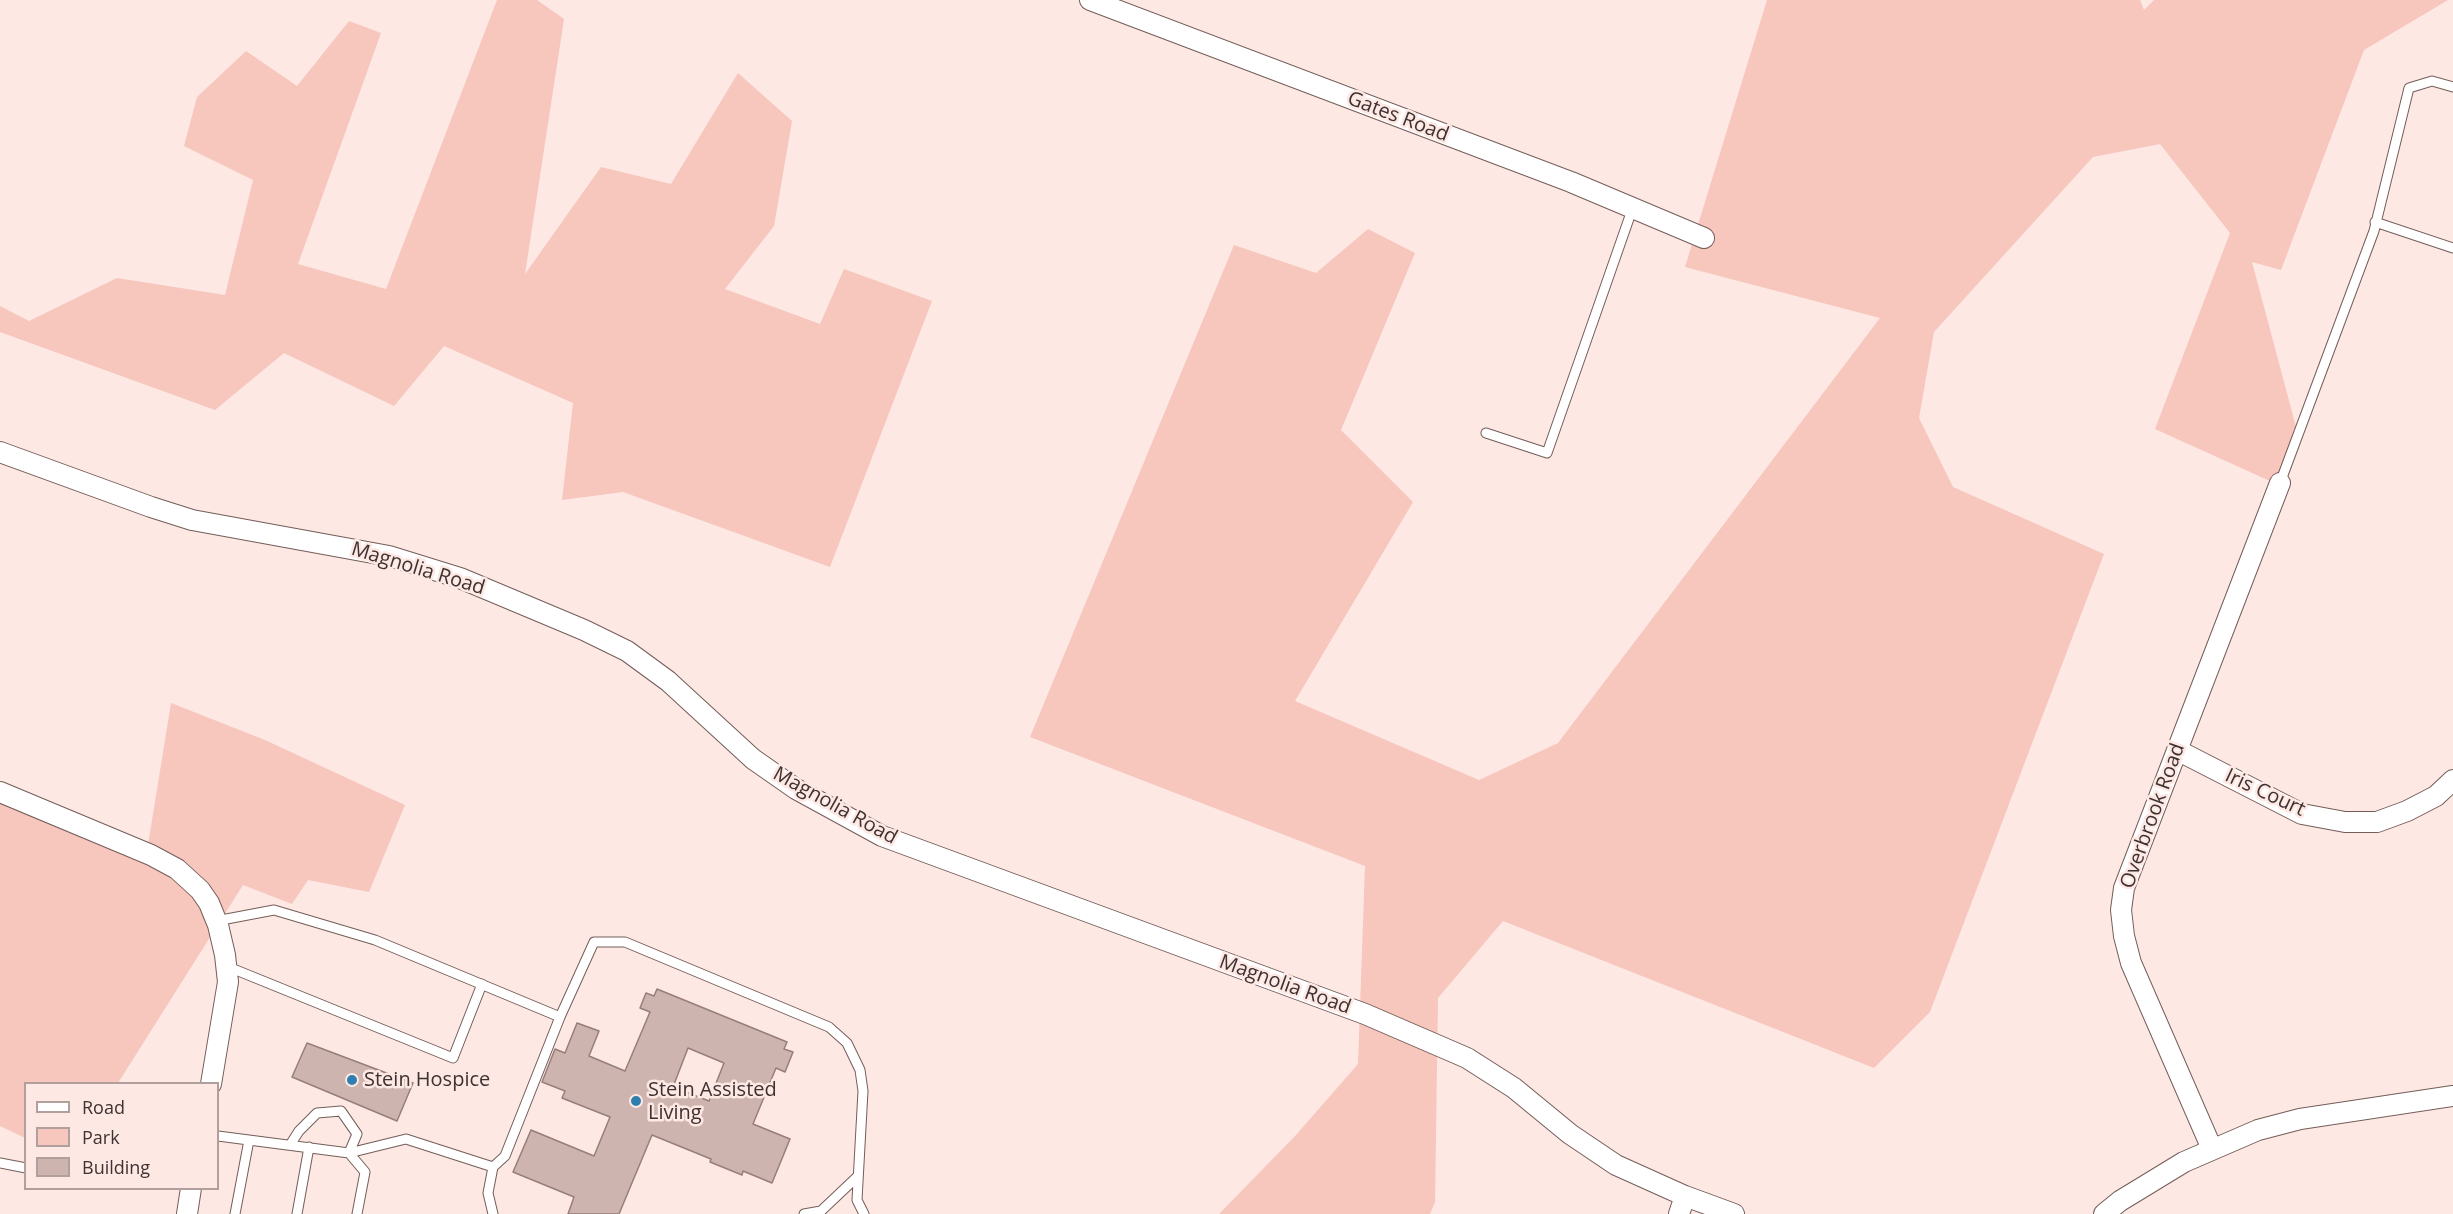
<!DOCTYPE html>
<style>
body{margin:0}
#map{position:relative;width:2453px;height:1214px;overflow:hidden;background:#fde8e4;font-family:"Open Sans",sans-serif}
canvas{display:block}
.legend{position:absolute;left:24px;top:1082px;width:195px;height:108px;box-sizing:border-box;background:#fde8e4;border:2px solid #b09f9c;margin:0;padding:8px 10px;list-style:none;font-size:18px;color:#3d3231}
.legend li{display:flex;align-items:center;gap:12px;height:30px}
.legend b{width:30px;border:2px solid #b09f9c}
</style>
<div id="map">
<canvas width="2453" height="1214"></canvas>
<ul class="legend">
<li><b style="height:8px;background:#fff"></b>Road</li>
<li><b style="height:16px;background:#f7c6bd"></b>Park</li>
<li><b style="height:16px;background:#ceb4af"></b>Building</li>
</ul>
</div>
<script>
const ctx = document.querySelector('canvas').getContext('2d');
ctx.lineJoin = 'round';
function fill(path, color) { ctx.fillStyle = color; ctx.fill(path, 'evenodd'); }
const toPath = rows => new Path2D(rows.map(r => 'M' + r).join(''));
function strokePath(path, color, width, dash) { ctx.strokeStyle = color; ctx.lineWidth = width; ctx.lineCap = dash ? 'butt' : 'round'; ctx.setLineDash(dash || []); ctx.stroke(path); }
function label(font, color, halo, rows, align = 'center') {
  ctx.font = font + ' "Open Sans",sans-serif'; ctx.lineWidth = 5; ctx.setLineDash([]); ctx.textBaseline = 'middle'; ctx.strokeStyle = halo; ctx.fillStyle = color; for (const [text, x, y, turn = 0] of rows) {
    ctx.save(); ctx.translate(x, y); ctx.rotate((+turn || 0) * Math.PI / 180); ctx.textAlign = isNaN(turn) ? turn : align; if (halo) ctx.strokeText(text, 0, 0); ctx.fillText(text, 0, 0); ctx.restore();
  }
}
const green = toPath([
 [497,0,537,0,564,19,525,274,601,167,671,184,738,73,792,121,774,226,725,289,820,324,844,269,932,301,830,567,623,492,562,500,573,403,444,346,394,406,284,353,215,410,0,332,0,306,29,321,117,278,225,295,253,180,184,146,197,97,246,51,297,86,349,21,381,33,298,264,386,289],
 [1767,0,2140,0,2144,10,2154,0,2448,0,2364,50,2281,270,2252,262,2299,438,2281,486,2155,429,2230,233,2160,144,2093,157,1934,332,1919,418,1953,487,2104,554,1930,1012,1874,1068,1503,921,1438,998,1435,1202,1430,1214,1219,1214,1296,1135,1358,1064,1365,866,1030,737,1234,245,1316,273,1368,229,1415,253,1341,430,1413,502,1295,701,1479,780,1558,743,1880,318,1685,267],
 [171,703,265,740,405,805,369,892,308,880,292,904,243,885,118,1083,26,1084,25,1138,0,1126,0,792,148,845]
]);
const building = toPath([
 [657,989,787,1042,784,1049,793,1052,785,1072,776,1068,753,1124,790,1139,772,1183,743,1171,742,1175,710,1162,711,1159,652,1135,619,1214,568,1214,574,1197,513,1172,531,1130,594,1156,610,1117,562,1098,565,1091,542,1082,555,1049,565,1053,577,1023,599,1031,589,1056,625,1071,650,1012,640,1008,646,993,654,996,657,989],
 [688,1048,724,1063,709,1101,673,1087,688,1048],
 [307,1043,413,1083,397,1121,292,1077,307,1043]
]);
const service = toPath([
 [2375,222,2453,248],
 [1486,433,1547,453,1632,210],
 [2280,483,2374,231,2409,88,2432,81,2453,87],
 [216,921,274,910,375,940,560,1017,594,942,625,942,829,1027,847,1043,860,1070,863,1091,857,1200,864,1214],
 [226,966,453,1058,482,984],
 [218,1136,349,1153,365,1172,357,1214],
 [290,1145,299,1131,317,1113,341,1111,357,1134,349,1153],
 [349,1153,406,1139,493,1167,505,1156,560,1017],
 [0,1163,26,1168],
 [235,1214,249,1140],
 [297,1214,309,1147],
 [493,1214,488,1193,493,1167],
 [804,1214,821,1211,858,1176]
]);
const minor = toPath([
 [1090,0,1571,182,1704,238],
 [0,452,151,507,192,520,389,556,460,578,584,630,627,651,668,681,753,759,796,789,882,836,1365,1014,1467,1058,1514,1088,1570,1134,1616,1165,1685,1196,1734,1214],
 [2177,750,2302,814,2345,822,2377,822,2407,811,2436,796,2453,780],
 [0,792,151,855,177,869,200,890,209,903,218,925,225,955,228,982,211,1084],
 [2212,1149,2131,963,2124,936,2121,910,2124,888,2280,483],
 [187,1214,191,1188],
 [1679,1214,1685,1196],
 [2104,1214,2120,1201,2184,1162,2258,1130,2300,1119,2453,1096]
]);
const markers = [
 [352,1080,6,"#2f7eb0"],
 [636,1101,6,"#2f7eb0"]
];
const streetNames = [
 ["Gates Road",1398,117,21],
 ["Magnolia Road",418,569,17],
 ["Iris Court",2265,793,25],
 ["Magnolia Road",835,806,29],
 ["Overbrook Road",2153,816,-70],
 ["Magnolia Road",1285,985,20]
];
const poiNames = [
 ["Stein Hospice",364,1080],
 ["Stein Assisted",648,1090],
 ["Living",648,1113]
];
fill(green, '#f7c6bd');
fill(building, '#ceb4af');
strokePath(building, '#977e7a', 1.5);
strokePath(service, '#745d59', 11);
strokePath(minor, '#745d59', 22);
strokePath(service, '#fff', 9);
strokePath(minor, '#fff', 20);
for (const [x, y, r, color] of markers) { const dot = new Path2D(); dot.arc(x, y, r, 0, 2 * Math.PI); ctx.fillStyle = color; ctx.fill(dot); strokePath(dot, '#fde8e4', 2); }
label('20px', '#3d3231', '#fde8e4', streetNames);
label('20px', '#3d3231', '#fde8e4', poiNames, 'left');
</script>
